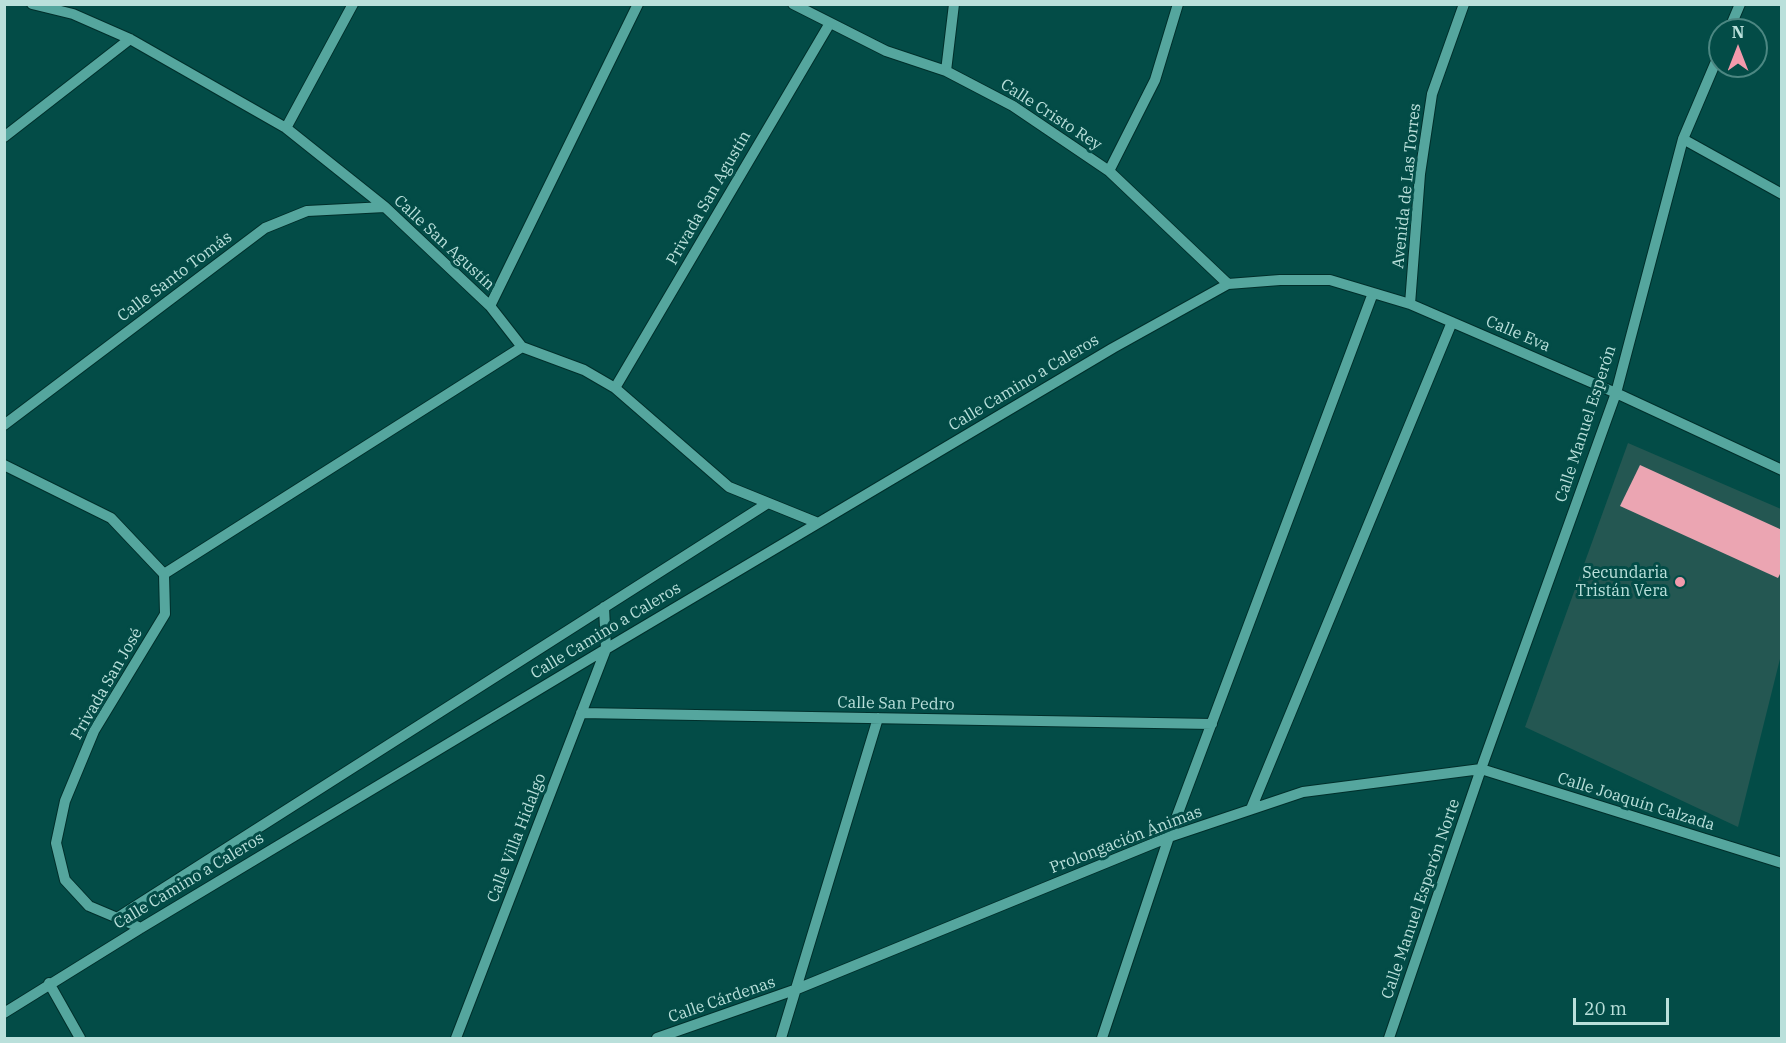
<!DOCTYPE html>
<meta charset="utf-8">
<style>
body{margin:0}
#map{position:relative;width:1786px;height:1043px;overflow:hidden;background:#034c47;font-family:"IBM Plex Serif",serif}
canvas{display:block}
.frame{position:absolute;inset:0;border:6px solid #bae0db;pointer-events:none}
.north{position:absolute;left:1708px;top:18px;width:60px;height:60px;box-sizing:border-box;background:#034c47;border:2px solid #4c8782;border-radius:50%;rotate:0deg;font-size:16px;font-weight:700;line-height:24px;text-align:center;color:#bae0db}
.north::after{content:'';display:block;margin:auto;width:21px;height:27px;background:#f39aac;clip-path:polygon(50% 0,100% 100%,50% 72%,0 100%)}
.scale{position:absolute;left:1573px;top:998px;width:96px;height:27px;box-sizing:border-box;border:3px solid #bae0db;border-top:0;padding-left:8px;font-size:18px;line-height:21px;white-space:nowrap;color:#bae0db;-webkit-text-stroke:4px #034c47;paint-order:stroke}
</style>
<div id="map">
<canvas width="1786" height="1043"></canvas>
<div class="frame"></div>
<div class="north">N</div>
<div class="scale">20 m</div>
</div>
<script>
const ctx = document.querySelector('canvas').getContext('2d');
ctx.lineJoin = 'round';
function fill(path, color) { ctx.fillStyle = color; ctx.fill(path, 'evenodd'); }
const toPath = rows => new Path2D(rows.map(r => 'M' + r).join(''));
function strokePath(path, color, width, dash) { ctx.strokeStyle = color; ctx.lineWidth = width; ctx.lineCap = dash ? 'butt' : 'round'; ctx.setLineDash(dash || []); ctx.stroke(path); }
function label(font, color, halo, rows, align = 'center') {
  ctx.font = font + ' "IBM Plex Serif",serif'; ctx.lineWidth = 6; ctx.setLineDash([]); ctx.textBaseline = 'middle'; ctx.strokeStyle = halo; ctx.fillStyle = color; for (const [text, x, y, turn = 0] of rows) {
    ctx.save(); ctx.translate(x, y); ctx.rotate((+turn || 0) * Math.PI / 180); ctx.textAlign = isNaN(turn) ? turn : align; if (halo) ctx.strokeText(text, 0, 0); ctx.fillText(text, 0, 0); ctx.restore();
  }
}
const built = toPath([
 [1628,443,1781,509,1781,655,1738,827,1525,727]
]);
const building = toPath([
 [1640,465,1782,530,1782,570,1778,578,1620,506]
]);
const minor = toPath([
 [32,4,73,14,130,39,286,128,385,207,490,306,522,347,584,370,615,388,729,487,818,523],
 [793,4,886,51,946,71,1013,106,1109,171,1228,284],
 [1729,30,1740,4],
 [946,71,954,4],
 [286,128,353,4],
 [4,137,130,39],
 [1683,139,1782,194],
 [1109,171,1155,80,1178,4],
 [1410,304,1420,174,1432,94,1464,4],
 [490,306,638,4],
 [615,388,830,23],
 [4,425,265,228,307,211,385,207],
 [4,465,111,518,164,574],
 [164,574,522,347],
 [581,713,1212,724],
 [1251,809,1452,322],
 [117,918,768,503],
 [141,928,89,906,65,880,56,843,65,801,94,731,165,614,164,574],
 [49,983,80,1038],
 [4,1013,141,928,606,649,1113,348,1228,284,1280,280,1330,280,1410,304,1616,393,1782,470],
 [456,1038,606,649,604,607],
 [657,1038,797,989,1169,837,1303,792,1481,769,1782,863],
 [781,1038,878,718],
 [1102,1038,1169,837,1373,293],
 [1389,1038,1481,769,1616,393,1683,139,1720,52]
]);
const markers = [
 [1680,582,6,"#f39aac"]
];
const streetNames = [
 ["Calle Cristo Rey",1051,115,33],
 ["Avenida de Las Torres",1407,186,-84],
 ["Privada San Agustín",709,198,-60],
 ["Calle San Agustín",444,243,43],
 ["Calle Santo Tomás",175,277,-37],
 ["Calle Eva",1518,334,23],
 ["Calle Camino a Caleros",1024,383,-31],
 ["Calle Manuel Esperón",1586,424,-72],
 ["Calle Camino a Caleros",606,631,-31],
 ["Privada San José",107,684,-60],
 ["Calle San Pedro",896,704,1],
 ["Calle Joaquín Calzada",1636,802,17],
 ["Calle Villa Hidalgo",517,838,-69],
 ["Prolongación Ánimas",1126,840,-21],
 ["Calle Camino a Caleros",189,881,-31],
 ["Calle Manuel Esperón Norte",1421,899,-71],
 ["Calle Cárdenas",722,1000,-19]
];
const poiNames = [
 ["Secundaria",1668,573],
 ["Tristán Vera",1668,591]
];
fill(built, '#245752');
fill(building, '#eba5b2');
strokePath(minor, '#002f2b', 12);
strokePath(minor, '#55a69e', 10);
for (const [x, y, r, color] of markers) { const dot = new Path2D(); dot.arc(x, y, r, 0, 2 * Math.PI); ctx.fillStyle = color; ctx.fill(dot); strokePath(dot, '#034c47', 2); }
label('16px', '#bae0db', '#034c47', streetNames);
label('16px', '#bae0db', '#034c47', poiNames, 'right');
</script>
